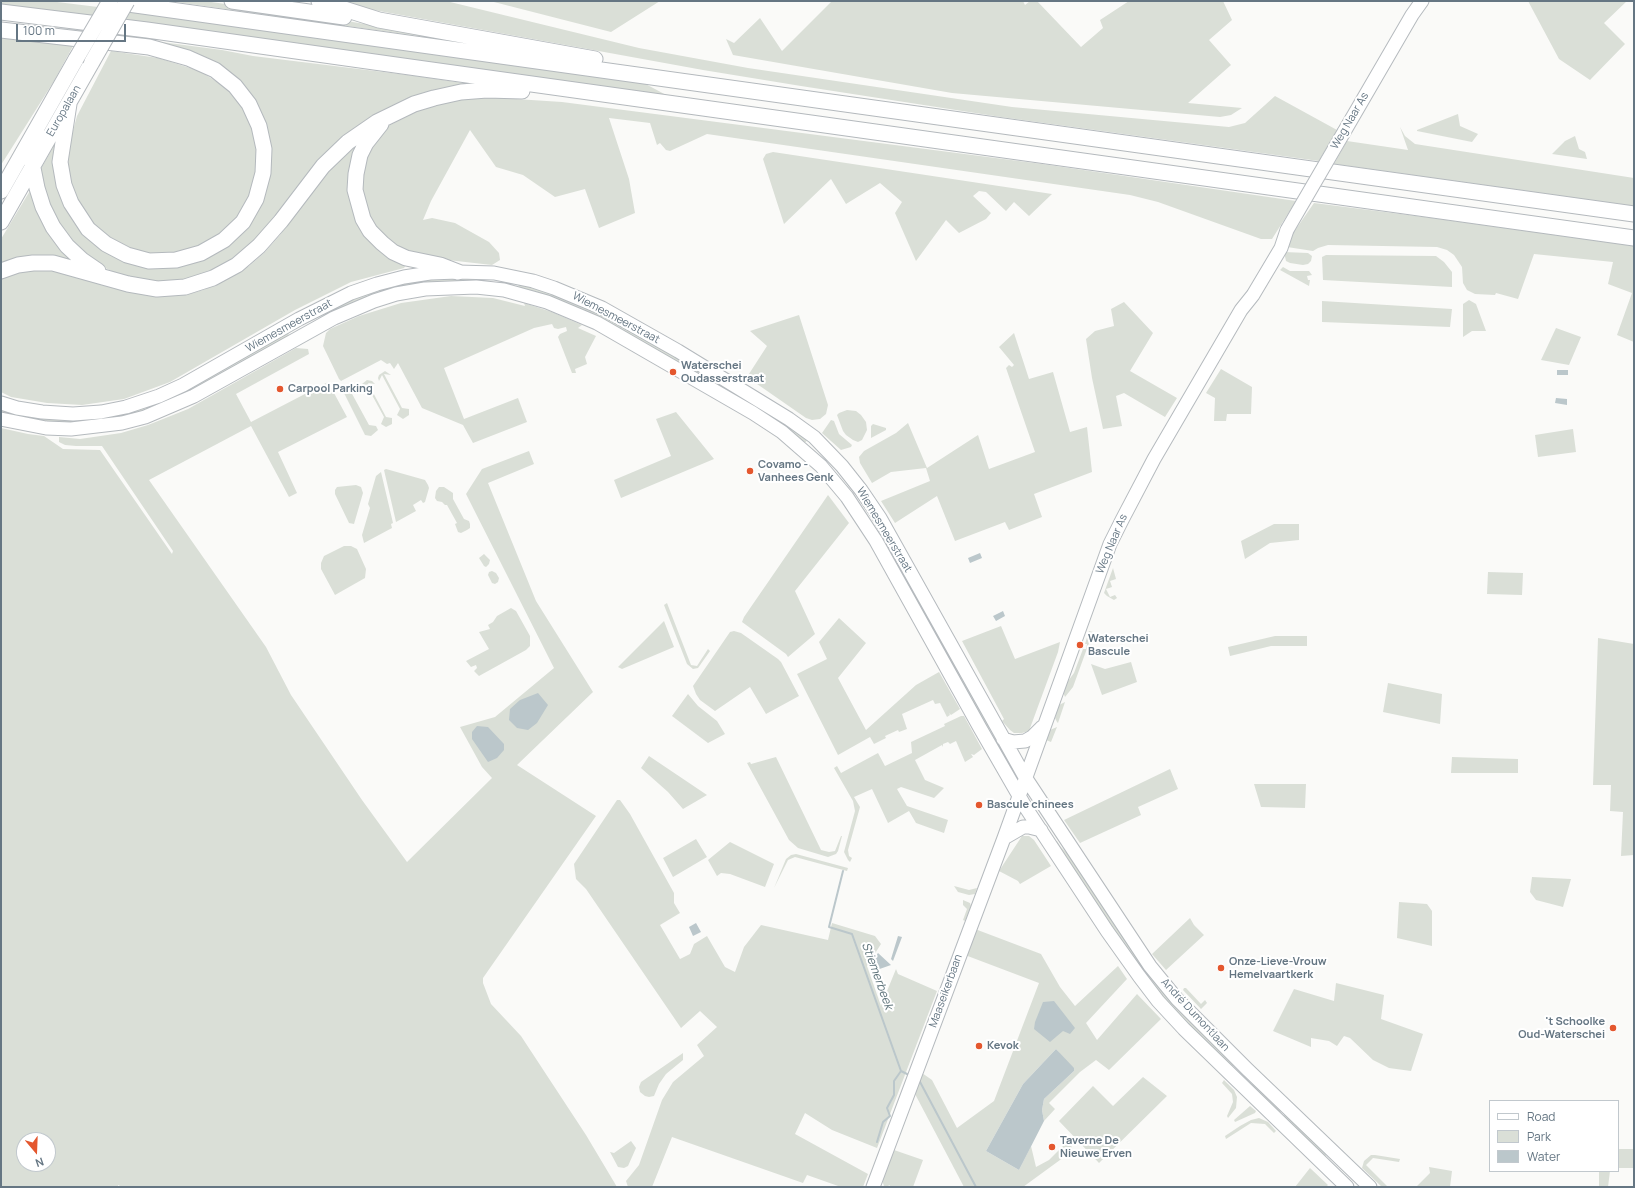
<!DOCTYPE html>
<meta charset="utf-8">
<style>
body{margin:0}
#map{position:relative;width:1635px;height:1188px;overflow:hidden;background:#fafaf8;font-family:Manrope,sans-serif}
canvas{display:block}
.frame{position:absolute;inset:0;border:2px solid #657683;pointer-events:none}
.legend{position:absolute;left:1489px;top:1100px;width:130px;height:72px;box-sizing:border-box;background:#fff;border:1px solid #c1c8cd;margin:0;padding:5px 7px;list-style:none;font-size:12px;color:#657683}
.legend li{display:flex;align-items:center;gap:8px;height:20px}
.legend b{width:20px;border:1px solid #c1c8cd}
.north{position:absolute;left:16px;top:1132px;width:40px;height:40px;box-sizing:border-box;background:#fff;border:1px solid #c1c8cd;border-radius:50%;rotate:161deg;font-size:11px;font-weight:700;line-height:16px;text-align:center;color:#657683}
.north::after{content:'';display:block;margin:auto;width:14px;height:18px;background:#e4572e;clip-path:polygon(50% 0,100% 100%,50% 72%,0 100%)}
.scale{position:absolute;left:16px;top:24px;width:110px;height:18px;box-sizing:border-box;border:2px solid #657683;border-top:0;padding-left:5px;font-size:12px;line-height:14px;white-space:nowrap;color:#657683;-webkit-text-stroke:3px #fff;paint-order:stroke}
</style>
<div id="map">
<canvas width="1635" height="1188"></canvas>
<div class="frame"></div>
<ul class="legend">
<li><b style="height:5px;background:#fff"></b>Road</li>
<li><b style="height:11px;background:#dadfd7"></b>Park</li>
<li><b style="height:11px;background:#bbc7cb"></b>Water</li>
</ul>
<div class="north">N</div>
<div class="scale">100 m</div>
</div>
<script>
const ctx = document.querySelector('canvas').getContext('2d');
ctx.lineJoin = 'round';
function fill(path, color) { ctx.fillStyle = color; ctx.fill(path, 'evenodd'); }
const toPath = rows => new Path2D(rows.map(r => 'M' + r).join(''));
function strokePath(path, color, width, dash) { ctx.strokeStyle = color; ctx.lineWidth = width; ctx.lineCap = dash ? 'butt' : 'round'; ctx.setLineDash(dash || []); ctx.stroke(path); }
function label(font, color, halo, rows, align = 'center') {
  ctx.font = font + ' Manrope,sans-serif'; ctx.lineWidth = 4; ctx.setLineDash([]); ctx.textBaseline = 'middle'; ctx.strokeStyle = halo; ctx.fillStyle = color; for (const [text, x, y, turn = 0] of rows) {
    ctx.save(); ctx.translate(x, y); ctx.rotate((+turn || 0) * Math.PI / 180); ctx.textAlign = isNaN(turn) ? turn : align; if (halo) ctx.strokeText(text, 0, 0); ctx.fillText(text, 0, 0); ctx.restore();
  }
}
const green = toPath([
 [1,1,49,1,98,7,91,18,1,8],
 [169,1,204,1,341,20,460,40,461,42],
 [344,1,446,1,639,48,748,68,1012,107,1229,127,1245,123,1275,96,1337,130,1319,161,1001,117,801,86,703,70,368,9],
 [490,1,660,1,611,32],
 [832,1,1023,1,1025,5,1030,1,1037,1,1081,47,1103,28,1100,20,1129,1,1223,1,1232,20,1209,40,1231,65,1188,103,1242,108,1231,115,1220,117,952,93,733,55,726,39,734,43,760,18,782,51],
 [1528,1,1627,1,1604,23,1625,44,1590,80,1559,59],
 [130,11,640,81,668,96,125,21],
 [116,36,222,50,253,56,416,76,483,86,371,119,247,252,194,280,151,283,130,279,107,269,80,252,56,225,39,172,56,142,64,202,139,264,233,240,268,164,242,86],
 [1,38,73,46,54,81,1,165],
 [111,51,158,58,200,71,231,91,244,108,257,137,256,188,237,221,204,246,189,250,164,254,150,254,135,250,102,233,89,218,76,198,67,172,67,152,77,116],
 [485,97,562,102,1042,164,1296,201,1272,239,1261,239,1158,202,1130,195,707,134,670,151,666,150,660,143,657,145,650,123,609,118,629,179,635,213,599,228,585,189,555,197,523,175,496,167,470,130,431,201,423,220,432,218,455,223,489,242,499,253,500,260,492,265,430,258,408,252,394,244,379,231,370,217,363,193,363,175,368,153,388,126,416,111,452,101],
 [1458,114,1460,126,1478,134,1472,142,1417,131,1417,130],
 [1400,127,1405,136,1415,144,1634,178,1634,206,1334,164,1347,141,1408,150],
 [1575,136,1579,149,1585,152,1587,159,1552,154,1565,141],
 [363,139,354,206,406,265,404,268,351,282,295,310,170,382,124,399,82,405,47,403,11,397,1,392,1,277,43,267,140,294,171,296,185,295,203,290,221,282,249,266,264,253,280,235,330,170],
 [773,152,1052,194,1029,216,1014,202,1006,211,986,192,979,191,973,196,991,213,986,219,959,233,946,220,916,261,895,213,902,202,880,183,846,204,831,179,784,224,763,159,766,154],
 [31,189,38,214,48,232,77,264,1,263,1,239],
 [1314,203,1432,218,1634,246,1634,342,1617,335,1632,293,1608,284,1613,262,1534,254,1518,299,1496,293,1495,295,1475,294,1467,290,1463,283,1462,267,1454,255,1447,250,1437,247,1328,245,1318,248,1313,251,1287,247,1289,239],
 [1284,252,1308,253,1312,256,1311,261,1308,264,1303,265,1290,263,1286,261],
 [1326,255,1436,256,1444,262,1452,272,1452,287,1323,280,1322,257],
 [1283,267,1290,271,1309,271,1312,275,1307,276,1308,280,1310,280,1309,286,1280,270],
 [431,277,494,279,477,279,319,319,319,318,333,310,341,303,389,285],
 [518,283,521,283,579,302,726,384,807,439,806,442,802,442,778,424,519,288],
 [451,296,493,298,525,306,524,303,552,312,582,325,578,328,596,336,585,357,587,364,575,369,576,373,572,373,558,337,560,334,567,331,566,327,558,329,554,328,552,324,534,328,444,368,464,419,518,398,527,422,473,443,463,425,422,408,398,363,394,369,390,363,387,364,381,360,341,381,339,379,323,346,326,333,330,329,359,316,401,303],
 [1469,300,1476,304,1486,331,1472,331,1463,337,1463,304],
 [1322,301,1452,309,1450,327,1322,322],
 [1124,302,1153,333,1130,371,1177,398,1165,417,1124,393,1116,396,1122,426,1103,429,1092,378,1086,339,1095,331,1114,326,1111,309],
 [799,315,828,405,826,414,820,419,812,420,806,418,747,377,767,346,750,331],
 [1556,328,1581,337,1569,365,1541,360],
 [287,331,289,333,288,336,220,376,163,405,119,418,76,424,47,423,1,414,1,407,114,414],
 [1014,333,1029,379,1053,372,1070,432,1087,427,1092,472,1034,494,1042,517,1009,530,1005,522,955,541,937,496,895,523,881,501,930,481,926,468,891,472,872,483,860,463,859,457,864,451,896,433,908,423,927,468,978,435,989,469,1035,452,1006,368,1009,365,1012,367,1014,365,999,347],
 [296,348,308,349,309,354,236,394,251,422,328,382,347,417,278,452,297,493,289,497,251,426,149,480,266,647,291,695,362,800,407,862,492,778,482,767,460,727,495,717,554,668,466,494,482,469,529,451,534,464,488,483,536,601,593,692,517,765,596,816,483,978,483,983,491,1004,521,1036,586,1135,617,1187,122,1187,118,1185,118,1187,1,1187,1,428,28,434,44,436,63,449,100,450,172,554,173,551,102,446,76,446,65,445,59,442,59,437,80,439,121,433,148,425,188,409],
 [24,1140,48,1140,48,1164,24,1164],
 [1221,369,1252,387,1251,414,1227,414,1226,421,1214,421,1215,398,1206,393],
 [385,371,391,375,384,374,402,408,409,409,409,415,403,419,397,415,400,409,382,375,379,381,378,378,379,375],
 [367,380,372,381,375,384,368,383,386,417,392,418,392,424,386,427,381,424,384,417,366,384,363,390,362,384],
 [350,389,354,389,358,393,351,392,369,425,376,426,378,430,371,436,365,435,344,393],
 [847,410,856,411,861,415,866,422,867,430,862,440,858,442,853,440,846,435,843,431,837,415,839,413],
 [676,412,714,459,621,498,614,480,671,456,656,419],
 [831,420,834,421,839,434,852,445,851,447,841,450,822,433],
 [873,424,886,428,886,430,871,438,871,426],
 [1573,429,1576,452,1538,457,1535,435],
 [386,469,425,480,428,485,429,488,425,502,423,503,421,500,413,505,416,511,396,522,384,470],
 [381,472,393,523,391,524,392,528,364,543,362,535,370,508,368,504,376,476],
 [356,485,361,487,363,493,354,524,349,523,335,494,335,490,337,487],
 [439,487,444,487,453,493,453,499,464,519,469,521,470,524,470,528,467,530,461,533,458,532,455,524,457,523,447,505,445,505,442,502,437,501,435,498,436,491],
 [848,487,880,535,891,548,993,729,991,731,975,710,847,489],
 [828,495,849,523,795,591,815,634,788,657,786,654,742,622,744,617],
 [1274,524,1299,524,1299,540,1270,543,1245,559,1241,541],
 [344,546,351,546,357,549,366,569,365,578,335,595,321,569,321,563,324,556],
 [484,554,490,560,489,564,486,567,484,566,479,558],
 [1113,568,1116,579,1110,581,1112,587,1106,589,1110,597,1115,595,1117,598,1114,600,1107,596,1104,593],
 [492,571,496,573,499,578,498,582,495,584,492,583,488,575,489,572],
 [1488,572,1523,573,1522,595,1487,594],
 [667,603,691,665,697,666,708,649,710,651,698,668,693,669,687,664,664,605],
 [511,608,516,611,530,636,530,646,526,650,479,676,474,671,477,668,476,665,471,667,466,661,489,649,479,632,490,629,488,625,493,622,497,616],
 [839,618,866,643,838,678,866,730,916,685,939,672,960,709,951,715,949,713,950,715,947,717,940,703,935,704,933,700,902,714,907,729,899,732,898,730,885,736,886,738,874,744,870,737,838,755,797,674,827,659,819,642],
 [664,621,674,647,622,669,618,667],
 [1001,626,1015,659,1060,642,1058,652,1029,731,1022,733,1014,733,1010,730,1002,721,1004,719,962,641],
 [734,631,741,633,778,659,781,662,799,696,766,714,750,687,715,711,700,700,696,694,693,686,730,632],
 [1089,631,1093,632,1073,687,1065,697,1063,692,1065,685,1074,673,1083,649,1086,649,1087,644,1085,644],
 [1275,636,1307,636,1307,646,1271,646,1230,656,1228,647],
 [1598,638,1634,644,1634,855,1621,856,1623,812,1610,811,1611,785,1593,785],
 [1131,662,1137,682,1102,695,1091,664,1105,669],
 [1388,683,1442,694,1440,724,1383,712],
 [688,694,698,706,717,721,725,734,708,743,672,716],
 [1065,702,1058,723,1057,722,1055,718,1059,705],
 [961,716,964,716,982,749,974,755,971,754,973,757,965,762,956,741,950,744,948,742,943,744,943,747,942,745,915,760,925,780,944,788,934,798,901,787,897,789,907,806,948,820,944,833,916,823,909,811,888,823,872,789,854,797,860,807,848,850,849,856,852,858,850,862,848,860,844,852,855,811,853,801,834,768,837,766,841,773,878,753,885,766,912,753,911,742,945,726,944,724],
 [1057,727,1051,742,1046,740,1050,730],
 [649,756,707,795,683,809,668,792,641,768],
 [776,757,821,850,829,852,835,851,841,836,842,836,838,851,836,854,828,857,798,848,789,840,747,763,750,762,751,764],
 [1452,757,1518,759,1518,773,1451,773],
 [1170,769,1178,789,1138,807,1141,815,1080,843,1064,820],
 [1254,784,1306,784,1305,808,1261,807],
 [617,800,620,800,630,814,674,893,674,903,680,913,660,925,680,959,690,954,694,944,707,936,725,967,735,972,744,947,761,925,828,940,832,923,875,936,881,944,867,966,881,1006,896,969,898,974,937,991,877,1148,832,1130,805,1113,795,1134,868,1174,863,1187,841,1187,807,1175,803,1183,672,1137,652,1187,628,1187,626,1181,639,1165,662,1100,673,1082,704,1056,697,1045,717,1027,700,1011,681,1028,586,889,576,879,574,864],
 [1022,836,1029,836,1034,840,1051,866,1020,884,1018,881,999,871],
 [696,839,707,857,673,877,663,858],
 [1057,841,1061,847,1076,862,1233,1062,1234,1065,1231,1068,1176,1014,1136,964,1055,843],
 [730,842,774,864,765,887,730,874,721,873,717,876,708,860],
 [796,854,848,868,847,871,795,857,788,860,774,888,786,859,791,855],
 [1532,877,1571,879,1563,907,1536,900,1530,892],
 [954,886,969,890,977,888,975,894,969,895,958,892],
 [963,900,970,903,971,906,965,921,963,920,967,909,963,905],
 [1399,902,1427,904,1432,911,1432,946,1397,938],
 [1190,918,1194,925,1204,935,1166,970,1152,954],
 [975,929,1041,954,1060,987,1075,1006,1118,966,1127,979,1086,1023,1097,1040,1137,994,1161,1019,1109,1070,1096,1060,1080,1072,1049,1103,1055,1109,1044,1121,1042,1110,1044,1099,1074,1071,1056,1049,1023,1084,986,1151,1019,1170,1031,1146,1036,1167,1049,1160,1067,1142,1072,1147,1060,1160,1023,1187,964,1187,915,1094,922,1073,932,1080,957,1128,994,1101,1039,983,965,955],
 [1336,983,1384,995,1381,1019,1423,1034,1411,1071,1389,1068,1373,1060,1350,1038,1344,1036,1337,1046,1329,1041,1311,1038,1311,1047,1273,1031,1294,989,1334,1001],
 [1184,988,1186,988,1201,1004,1205,1000,1207,1003,1201,1009,1183,990],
 [683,1053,683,1060,666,1074,659,1084,654,1096,649,1097,645,1096,640,1092,639,1087,641,1082],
 [1143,1077,1167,1096,1099,1163,1059,1121,1093,1086,1113,1106],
 [1224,1080,1234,1090,1237,1097,1236,1108,1228,1118,1227,1116,1233,1102,1232,1094,1222,1083],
 [1252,1084,1255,1084,1283,1109,1278,1114,1251,1085],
 [1250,1106,1256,1111,1255,1113,1235,1122,1234,1120],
 [1286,1113,1327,1153,1325,1157,1282,1118],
 [1259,1118,1268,1122,1276,1131,1274,1133,1265,1124,1251,1123,1226,1139,1225,1136,1240,1126,1251,1120],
 [631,1141,636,1148,628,1166,624,1168,618,1167,610,1152,614,1153],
 [1618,1149,1634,1149,1634,1168,1618,1168],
 [894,1150,923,1160,913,1187,897,1187,893,1186,891,1187,889,1185,888,1187,884,1186,882,1180],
 [1371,1155,1375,1155,1400,1159,1399,1162,1373,1158,1366,1165,1388,1187,1382,1187,1362,1168,1364,1161],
 [1429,1167,1452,1171,1450,1187,1416,1187,1430,1173],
 [1310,1168,1328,1185,1326,1187,1295,1187],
 [1599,1171,1610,1171,1608,1187,1599,1187]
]);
const water = toPath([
 [1557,370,1568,370,1568,375,1557,375],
 [1556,398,1567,399,1567,405,1555,403],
 [980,553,982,558,970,563,968,558],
 [1003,611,1005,616,996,621,993,616],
 [538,693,548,705,537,723,528,730,517,728,509,720,510,709,520,700],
 [477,726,488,727,504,744,504,750,497,758,488,762,472,739,472,732],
 [696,923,701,932,693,936,689,927],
 [898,936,902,937,893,961,891,959],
 [878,953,891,965,871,972,869,965],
 [1054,1001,1075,1028,1070,1034,1063,1031,1050,1042,1034,1029,1035,1022,1043,1002],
 [1056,1049,1074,1068,1074,1071,1044,1099,1042,1110,1044,1121,1019,1170,986,1151,1023,1084]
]);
const stream = toPath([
 [843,871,829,927,852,934,901,1071,909,1075],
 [919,1080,976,1187],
 [877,1142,883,1122,890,1116,887,1108,894,1095,894,1081,901,1071]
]);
const major = toPath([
 [1344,132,1412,15,1422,1],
 [1,403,17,408,42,412,73,414,101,412,126,407,159,396,183,385,299,319,351,293,377,284,404,277,430,273,458,272,494,273,533,281,554,288,602,308,678,351,789,419,814,437,842,466,861,490,880,518,1025,777,1150,966,1177,999,1247,1069,1370,1187],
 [1,419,46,428,71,429,122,423,145,417,194,396,334,318,374,301,396,294,425,289,476,287,504,290,547,302,597,323,753,413,782,432,821,466,847,497,876,541,980,728,1026,808,1107,931,1139,976,1158,1001,1184,1029,1347,1187],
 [1003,739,1013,742,1025,741,1032,737,1042,727],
 [1004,838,1023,827,1029,827,1041,830],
 [873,1187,1004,838,1110,544,1122,520,1154,459,1241,310,1253,295,1281,248,1287,230]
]);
const highway = toPath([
 [232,1,344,17],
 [319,1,379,20,595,59],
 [114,2,1634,214],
 [1,12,147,30,417,68,1634,238],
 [1,30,149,47,188,58,215,70,235,86,249,104,259,126,264,149,263,173,256,199,243,222,224,240,201,253,176,260,149,261,127,255,106,244,88,229,71,203,64,185,60,162,69,104],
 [381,124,366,143,360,155,356,174,355,190,363,219,370,231,382,243,393,252,406,258,440,265,458,272],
 [37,128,31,158,37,188,43,207,53,227,67,246,82,260,98,271],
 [1,191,76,59],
 [1,222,92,62],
 [1,271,18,265,33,263,53,263,128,284,157,289,185,287,213,278,237,265,259,246,281,221,323,166,348,142,377,122,414,104,434,98,461,92,487,90,522,91]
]);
const majorBridge = toPath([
 [1287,230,1344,132]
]);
const highwayBridge = toPath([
 [76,59,110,1],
 [92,62,127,1]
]);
const markers = [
 [673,372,4,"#e4572e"],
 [280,389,4,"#e4572e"],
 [750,471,4,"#e4572e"],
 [1080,645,4,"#e4572e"],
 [979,805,4,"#e4572e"],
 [1221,968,4,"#e4572e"],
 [1613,1028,4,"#e4572e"],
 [979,1046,4,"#e4572e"],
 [1052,1147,4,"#e4572e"]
];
const streetNames = [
 ["Europalaan",64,111,-60],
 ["Weg Naar As",1350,121,-60],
 ["Wiemesmeerstraat",616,318,28],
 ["Wiemesmeerstraat",289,326,-29],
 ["Wiemesmeerstraat",884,530,59],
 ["Weg Naar As",1112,544,-67],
 ["Maaseikerbaan",946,991,-70],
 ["André Dumontlaan",1195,1015,47]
];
const poiNames = [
 ["Waterschei",681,366],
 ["Oudasserstraat",681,379],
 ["Carpool Parking",288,389],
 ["Covamo -",758,465],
 ["Vanhees Genk",758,478],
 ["Waterschei",1088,639],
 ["Bascule",1088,652],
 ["Bascule chinees",987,805],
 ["Onze-Lieve-Vrouw",1229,962],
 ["Hemelvaartkerk",1229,975],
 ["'t Schoolke",1605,1022,"right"],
 ["Oud-Waterschei",1605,1035,"right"],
 ["Kevok",987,1046],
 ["Taverne De",1060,1141],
 ["Nieuwe Erven",1060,1154]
];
const waterNames = [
 ["Stiemerbeek",877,976,70]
];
fill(green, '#dadfd7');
fill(water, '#bbc7cb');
strokePath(stream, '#bbc7cb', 2);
strokePath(major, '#b5babe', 15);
strokePath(highway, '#b4b9bd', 17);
strokePath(major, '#fff', 13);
strokePath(highway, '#fff', 15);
strokePath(majorBridge, '#b5babe', 15, []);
strokePath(highwayBridge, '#b4b9bd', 17, []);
strokePath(majorBridge, '#fff', 13);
strokePath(highwayBridge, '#fff', 15);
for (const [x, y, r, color] of markers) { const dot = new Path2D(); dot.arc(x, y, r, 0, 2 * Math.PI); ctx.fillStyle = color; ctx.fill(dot); strokePath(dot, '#fff', 1.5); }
label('11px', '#657683', '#fff', streetNames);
label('bold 11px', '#657683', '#fff', poiNames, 'left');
label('italic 12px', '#60757c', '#fff', waterNames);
</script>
